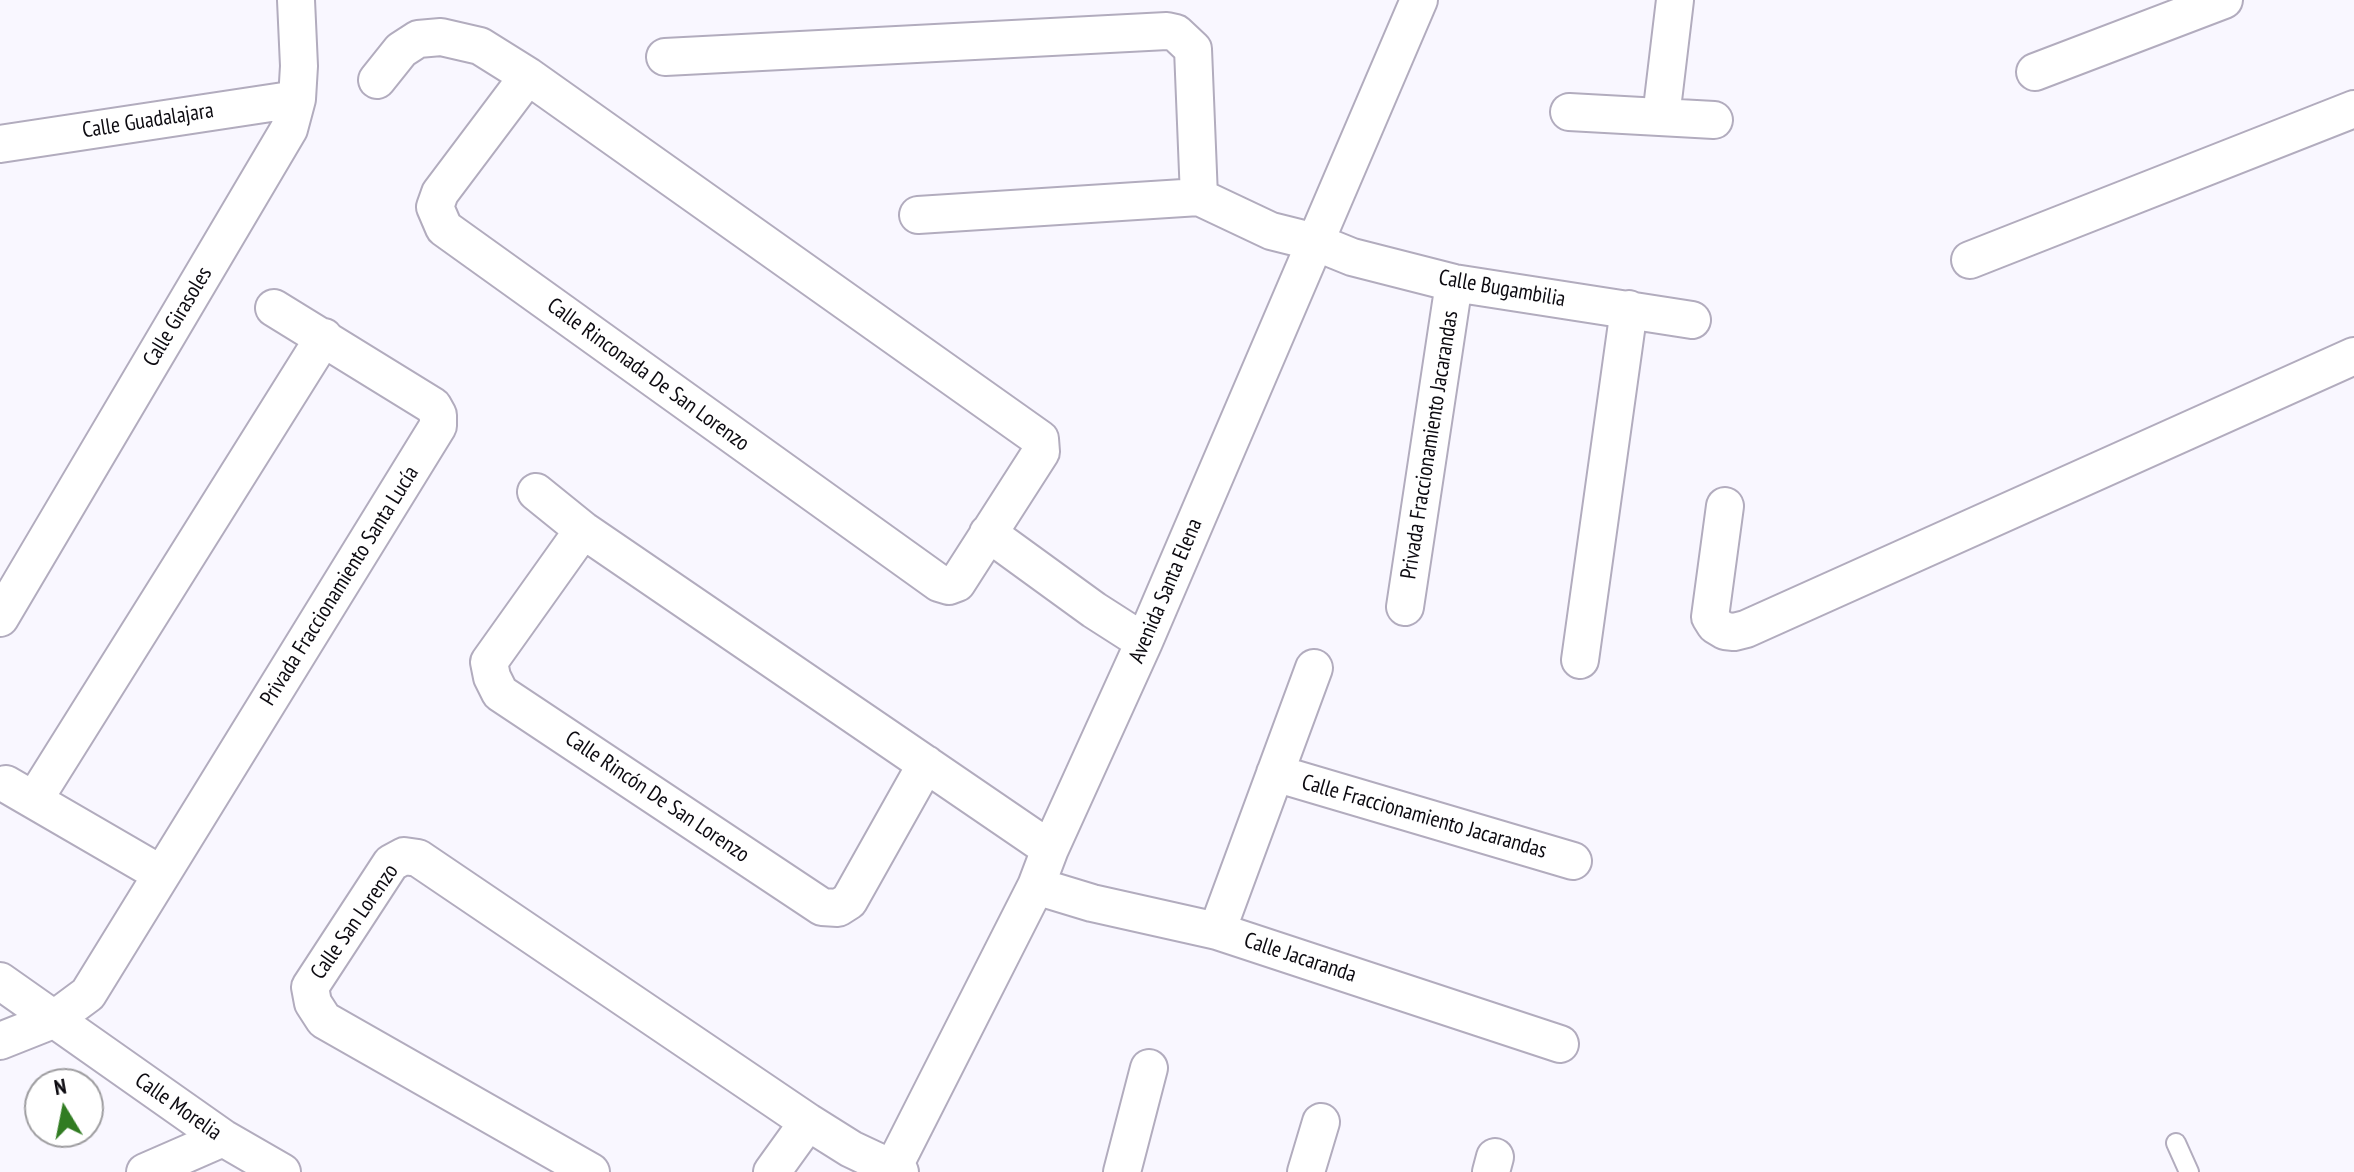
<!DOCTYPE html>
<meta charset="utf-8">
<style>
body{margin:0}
#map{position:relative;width:2354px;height:1172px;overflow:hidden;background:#f9f7ff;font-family:"PT Sans Narrow",sans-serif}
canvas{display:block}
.north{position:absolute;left:24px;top:1068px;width:80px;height:80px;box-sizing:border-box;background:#fff;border:2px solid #9e9da0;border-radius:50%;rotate:350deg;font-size:22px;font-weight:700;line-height:32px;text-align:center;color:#0d0b11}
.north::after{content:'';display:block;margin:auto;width:28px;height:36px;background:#317c22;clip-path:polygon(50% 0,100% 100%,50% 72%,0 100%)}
</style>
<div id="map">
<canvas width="2354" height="1172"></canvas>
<div class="north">N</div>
</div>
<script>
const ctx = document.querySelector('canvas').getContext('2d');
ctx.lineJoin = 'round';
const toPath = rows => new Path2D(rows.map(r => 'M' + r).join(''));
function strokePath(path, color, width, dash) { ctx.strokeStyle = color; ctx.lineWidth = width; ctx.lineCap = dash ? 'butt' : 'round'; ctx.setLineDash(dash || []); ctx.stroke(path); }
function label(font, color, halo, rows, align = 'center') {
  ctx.font = font + ' "PT Sans Narrow",sans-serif'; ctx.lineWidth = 6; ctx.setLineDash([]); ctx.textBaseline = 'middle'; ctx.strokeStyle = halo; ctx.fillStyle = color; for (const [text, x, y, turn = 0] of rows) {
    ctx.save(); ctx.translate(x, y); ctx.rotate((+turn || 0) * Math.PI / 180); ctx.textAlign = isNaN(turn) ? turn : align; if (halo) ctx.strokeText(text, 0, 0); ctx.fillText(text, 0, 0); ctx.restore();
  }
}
const service = toPath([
 [2176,1143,2189,1172]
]);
const minor = toPath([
 [665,57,1167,31,1176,33,1193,49,1199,197],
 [2035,72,2224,0],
 [377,80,401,50,418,39,441,37,480,46,528,76,1040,439,1041,452,957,583,949,586,939,583,444,228,435,207,440,193,528,76],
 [1569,112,1714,120],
 [1661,117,1675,0],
 [0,144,297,99],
 [918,215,1199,197,1271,231,1315,242,1352,257,1454,283,1692,320],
 [1970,260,2354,109],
 [536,492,583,530,1050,849],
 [1725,506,1710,617,1715,625,1725,631,1734,632,1746,629,2354,356],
 [583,530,489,662,492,677,500,693,822,907,838,908,849,901,926,764],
 [988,533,1094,610,1144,642],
 [1405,607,1454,283],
 [0,618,289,129,297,99,299,66,296,0],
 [1580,660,1629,309],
 [1275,773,1573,861],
 [6,784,161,874],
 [34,800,324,337],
 [1036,886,1092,903,1217,931,1560,1044],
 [1217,931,1314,668],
 [0,981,223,1138,282,1172],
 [0,1041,53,1020,88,994,438,426,438,415,433,406,274,308],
 [145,1172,223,1138],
 [591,1172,324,1020,313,1003,310,987,391,863,404,856,418,858,808,1122,851,1149,900,1172],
 [772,1172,808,1122],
 [891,1172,1036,886,1050,849,1144,642,1419,0],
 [1122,1172,1149,1068],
 [1306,1172,1321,1122],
 [1491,1172,1495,1157]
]);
const streetNames = [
 ["Calle Guadalajara",148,121,-9],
 ["Calle Bugambilia",1502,289,10],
 ["Calle Girasoles",178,317,-59],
 ["Calle Rinconada De San Lorenzo",648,375,36],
 ["Privada Fraccionamiento Jacarandas",1430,445,-81],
 ["Privada Fraccionamiento Santa Lucía",340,586,-58],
 ["Avenida Santa Elena",1166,591,-67],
 ["Calle Rincón De San Lorenzo",657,797,34],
 ["Calle Fraccionamiento Jacarandas",1424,817,16],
 ["Calle San Lorenzo",355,922,-55],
 ["Calle Jacaranda",1300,958,18],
 ["Calle Morelia",178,1107,35]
];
strokePath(service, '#b2acbe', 22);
strokePath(minor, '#b2acbe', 40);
strokePath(service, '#fff', 18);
strokePath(minor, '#fff', 36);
label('22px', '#0d0b11', '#fff', streetNames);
</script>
